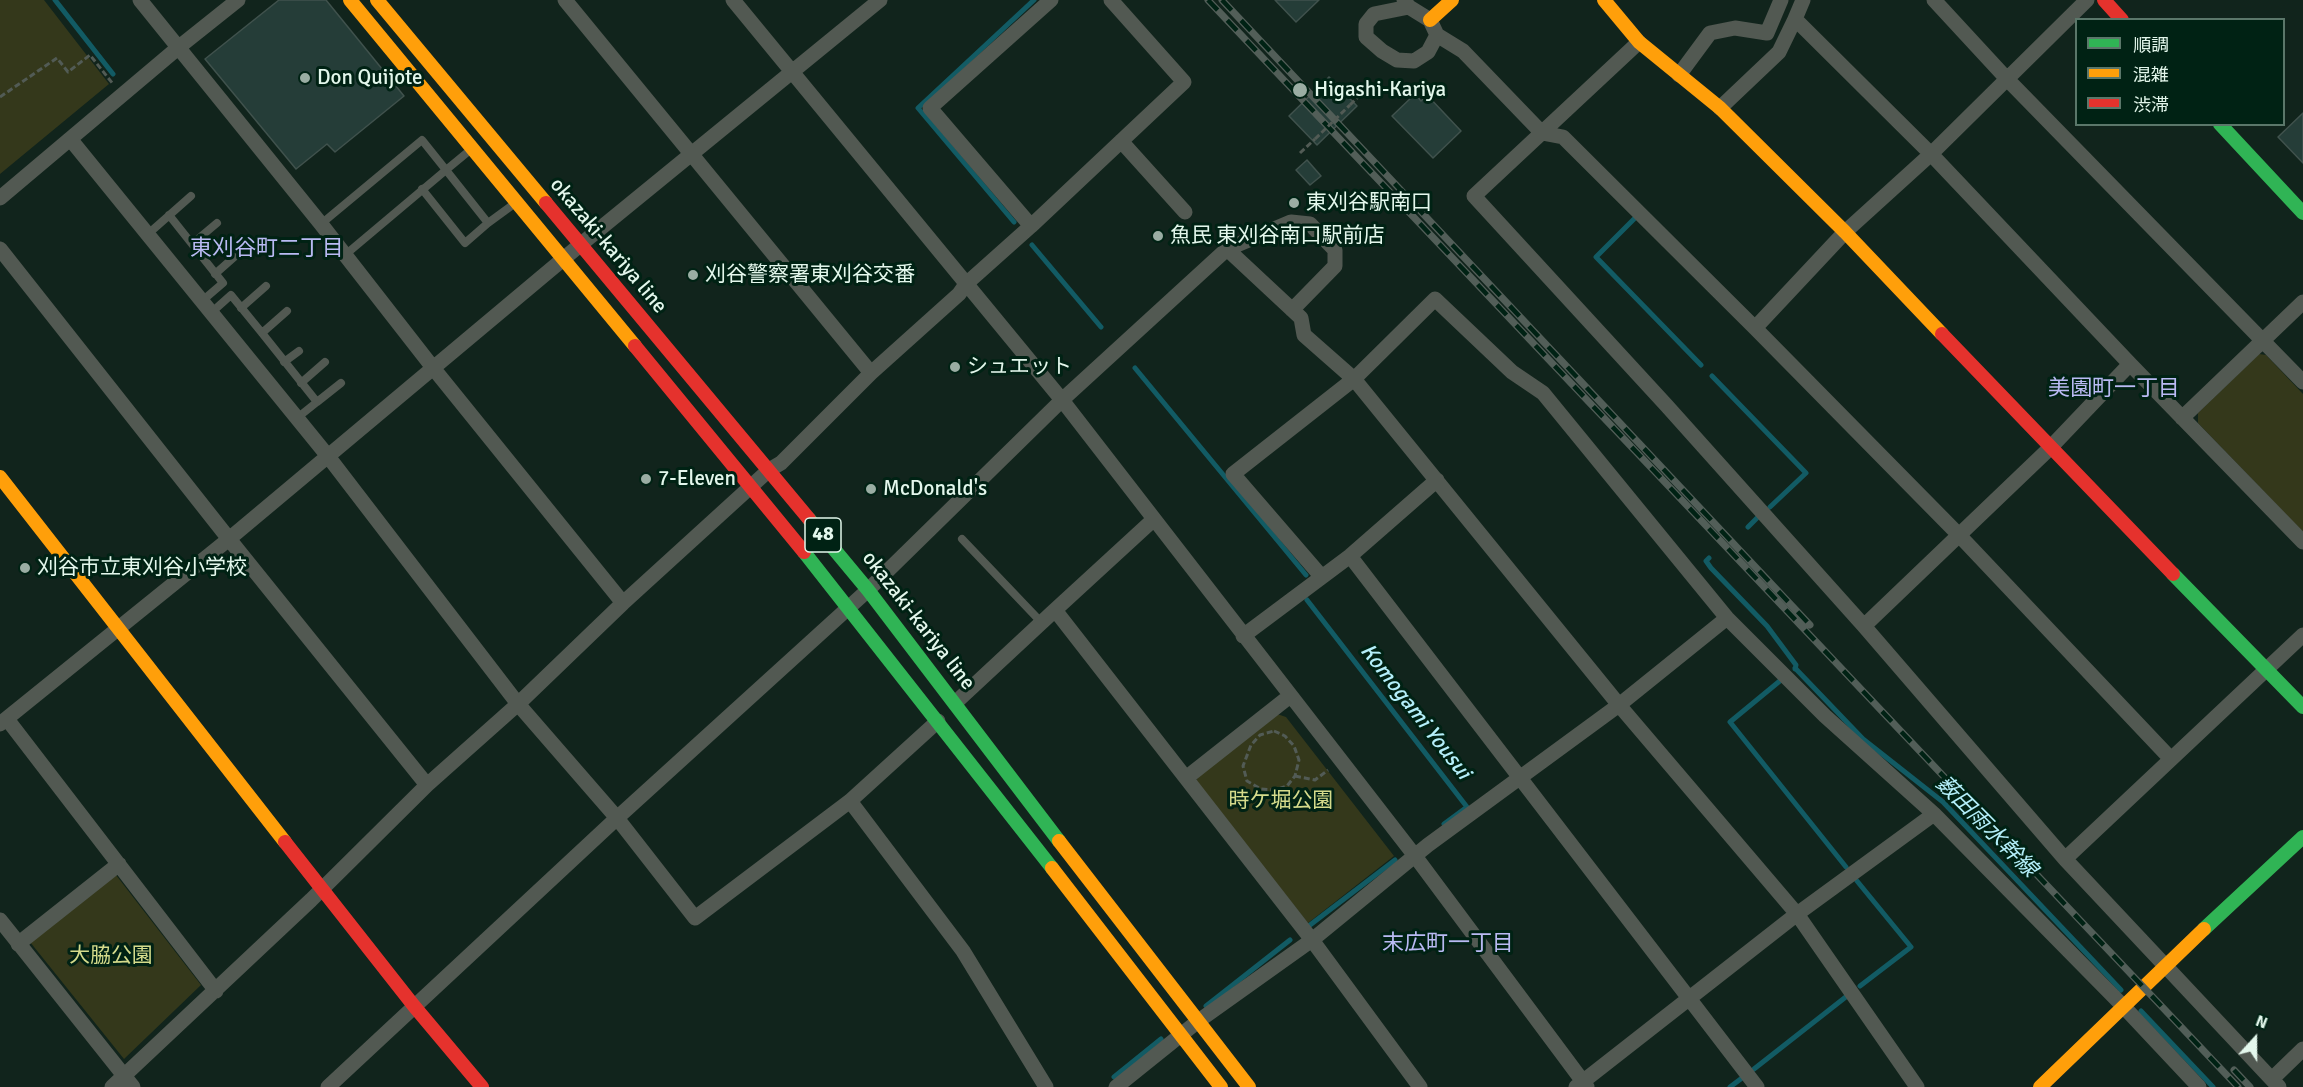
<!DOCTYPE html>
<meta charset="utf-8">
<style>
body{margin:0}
#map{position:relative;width:2303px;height:1087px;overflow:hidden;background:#11241c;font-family:Signika,"Noto Sans JP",sans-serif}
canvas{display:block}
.legend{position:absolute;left:2075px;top:18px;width:210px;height:108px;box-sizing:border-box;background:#002214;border:2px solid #5b776a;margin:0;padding:8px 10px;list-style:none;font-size:18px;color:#e3f7ec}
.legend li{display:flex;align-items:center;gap:12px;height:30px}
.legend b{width:30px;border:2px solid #5b776a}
.north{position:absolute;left:2225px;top:1009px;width:60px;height:60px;-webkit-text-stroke:4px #002214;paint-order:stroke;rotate:21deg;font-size:16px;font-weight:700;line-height:24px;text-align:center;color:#e3f7ec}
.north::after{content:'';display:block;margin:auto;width:21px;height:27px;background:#e3f7ec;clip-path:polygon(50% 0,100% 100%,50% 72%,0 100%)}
</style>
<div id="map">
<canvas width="2303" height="1087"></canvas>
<ul class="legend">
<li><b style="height:8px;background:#30b455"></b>順調</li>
<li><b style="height:8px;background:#ff9f0a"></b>混雑</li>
<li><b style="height:8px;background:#e5322d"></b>渋滞</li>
</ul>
<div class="north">N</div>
</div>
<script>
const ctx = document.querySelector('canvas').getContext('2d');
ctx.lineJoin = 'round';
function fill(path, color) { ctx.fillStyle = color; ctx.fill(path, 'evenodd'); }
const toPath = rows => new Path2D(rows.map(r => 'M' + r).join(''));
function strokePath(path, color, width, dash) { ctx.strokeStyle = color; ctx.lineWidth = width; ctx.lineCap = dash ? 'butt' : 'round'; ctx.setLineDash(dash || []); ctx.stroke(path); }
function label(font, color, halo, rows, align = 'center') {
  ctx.font = font + ' Signika,"Noto Sans JP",sans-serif'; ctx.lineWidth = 6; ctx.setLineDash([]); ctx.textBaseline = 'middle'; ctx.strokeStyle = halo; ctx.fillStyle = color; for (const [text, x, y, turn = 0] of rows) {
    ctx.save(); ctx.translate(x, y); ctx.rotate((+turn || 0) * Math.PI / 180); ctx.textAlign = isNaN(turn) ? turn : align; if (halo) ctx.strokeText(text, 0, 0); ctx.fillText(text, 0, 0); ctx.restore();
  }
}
const green = toPath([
 [0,0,44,0,109,84,0,174],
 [2259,354,2266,355,2303,394,2303,532,2198,423,2198,413],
 [1277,714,1286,717,1394,856,1308,923,1196,783,1198,775],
 [116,875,201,985,124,1059,30,942]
]);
const stream = toPath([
 [55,0,113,74],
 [1635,218,1596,257,1701,365],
 [1014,222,918,108,1034,0],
 [1032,245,1101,327],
 [1135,368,1306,575],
 [1712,376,1806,473,1770,507],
 [1748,527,1759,516],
 [1709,558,1706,561,1711,568,1767,626,1796,665,1795,669],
 [1307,600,1467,807,1444,824],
 [1795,668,1863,739,1943,802,2121,990],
 [1781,680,1730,722,1846,867],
 [1857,881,1911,947,1860,986],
 [1310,925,1395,860],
 [1206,1006,1290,940],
 [2141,1011,2213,1087],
 [1754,1069,1847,996],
 [1114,1077,1161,1039],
 [1730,1087,1742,1078]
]);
const building = toPath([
 [279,0,326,0,404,96,335,152,327,144,296,169,205,59,279,0],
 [1275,0,1319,0,1296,22,1275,0],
 [1329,77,1357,106,1317,145,1289,116,1329,77],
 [1415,94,1421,101,1427,95,1461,131,1433,158,1392,116,1415,94],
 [2303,113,2303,163,2278,137,2303,113],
 [1307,160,1321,176,1310,185,1296,170,1307,160]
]);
const path = toPath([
 [0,97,57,58,68,72,90,55,113,84],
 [1350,105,1364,91],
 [1300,153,1315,139],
 [1274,731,1285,736,1294,746,1299,760,1295,776,1287,786,1275,790,1261,789,1247,781,1243,766,1251,745,1260,735,1274,731],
 [1295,776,1315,780,1328,770]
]);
const lane = toPath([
 [422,189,465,243,488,223],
 [169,215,223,283,202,301],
 [321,224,422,140,446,170,469,151],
 [148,234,191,196],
 [192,244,217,223],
 [345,255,446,170,488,223,514,204],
 [215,274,241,251],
 [241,308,266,286],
 [212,312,231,295,262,333,317,402,297,418],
 [262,333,287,311],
 [284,362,299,351],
 [301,383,325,362],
 [317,402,341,383],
 [962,539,1042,623]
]);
const street = toPath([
 [140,0,321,224,434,369,623,603],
 [565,0,871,373,959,294,966,284,1031,226,1184,82,1111,0],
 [733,0,1062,400,1415,856,1587,1087],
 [1404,0,1409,7,1430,20,1437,35,1463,51,1542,133,1563,137,1755,328,1958,534,2171,759],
 [1803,0,1795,19,1931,154,2130,364,2303,542],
 [1934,0,2007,79,2303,382],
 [1409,7,1374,14,1366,24,1366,37,1382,51,1397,60,1414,61,1428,52,1437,35],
 [1639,42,1474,196,1667,406,1864,626,2065,859],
 [1679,75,1710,33,1735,28,1767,33,1781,0],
 [1720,108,1779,52,1795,19],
 [71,140,327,455,518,704,617,818,695,918,850,801,938,721],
 [1121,141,1185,212],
 [0,198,179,47,238,0],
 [1031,226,930,108,1051,0],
 [0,249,229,539,427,785],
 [1755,328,1845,232,1931,154,2087,0],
 [2182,418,2303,302],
 [1350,556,1757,1087],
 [1321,576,1233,474,1354,379,1435,299,1512,372,1543,393,1727,618,1825,716,1934,814,2124,1007,2199,1087],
 [1055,610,1153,520],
 [1727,618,1619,705,1797,914,1917,1087],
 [1864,626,2050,448,2130,364],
 [1243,636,1350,556,1437,480],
 [955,703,1055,610,1312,940,1420,1087],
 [7,719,216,991],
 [0,724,229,539,580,245,880,0],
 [1186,778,1290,696],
 [850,801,963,951,1046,1087],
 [0,920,133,1087],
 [18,944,119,864],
 [2272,1079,2303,1049],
 [112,1087,311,900,427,785,518,704,623,603,769,470,781,463,871,373],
 [328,1087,617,818,868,590,1062,400,1227,249,1291,222,1310,224,1335,250,1335,266,1292,310],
 [1116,1087,1197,1022,1312,940,1428,845,1619,705,1354,379,1304,335,1301,318,1227,249],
 [1576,1087,1797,914,1934,814],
 [2279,1087,2065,859,2303,635]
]);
const fast = toPath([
 [2220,124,2303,213],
 [809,519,868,590,1059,841],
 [804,552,1052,868],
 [2173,574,2303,707],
 [2204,929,2303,837]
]);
const slow = toPath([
 [350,0,635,346],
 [377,0,546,203],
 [1604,0,1639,42,1720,108,1845,232,1942,334],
 [1430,20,1452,0],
 [0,477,285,842],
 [1059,841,1249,1087],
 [1052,868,1221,1087],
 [2040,1087,2204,929]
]);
const jam = toPath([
 [2104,0,2122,20],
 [546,203,809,519],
 [1942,334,2173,574],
 [635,346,804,552],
 [285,842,414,1006,482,1087]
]);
const rail = toPath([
 [1208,0,2238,1087],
 [1222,0,1810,625],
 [2234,1070,2250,1087]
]);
const pathBridge = toPath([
 [1315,139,1350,105]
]);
const markers = [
 [305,78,6,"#9aada3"],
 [1300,90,8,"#9aada3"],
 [1294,203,6,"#9aada3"],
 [1158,236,6,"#9aada3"],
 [693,275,6,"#9aada3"],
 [955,367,6,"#9aada3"],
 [646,479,6,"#9aada3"],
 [871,489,6,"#9aada3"],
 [25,568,6,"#9aada3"]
];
const shields = [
 [823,535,36]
];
const shieldNames = [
 ["48",823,535]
];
const poiNames = [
 ["Don Quijote",317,78],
 ["Higashi-Kariya",1314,90],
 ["東刈谷駅南口",1306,203],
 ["魚民 東刈谷南口駅前店",1170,236],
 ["刈谷警察署東刈谷交番",705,275],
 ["シュエット",967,367],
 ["7-Eleven",658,479],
 ["McDonald's",883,489],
 ["刈谷市立東刈谷小学校",37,568]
];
const streetNames = [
 ["okazaki-kariya line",608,246,50],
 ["okazaki-kariya line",918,621,52]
];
const parkNames = [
 ["時ケ堀公園",1281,801],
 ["大脇公園",111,956]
];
const neighbourhoodNames = [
 ["東刈谷町二丁目",267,249],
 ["美園町一丁目",2114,389],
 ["末広町一丁目",1448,944]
];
const waterNames = [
 ["Komogami Yousui",1415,712,52],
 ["薮田雨水幹線",1986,827,45]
];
fill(green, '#34381b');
strokePath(stream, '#125b64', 5);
fill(building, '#253d38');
strokePath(building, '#40524d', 1.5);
strokePath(path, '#525b55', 3, [6, 3]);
strokePath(lane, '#525952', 8);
strokePath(street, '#525952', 15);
strokePath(fast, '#30b455', 14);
strokePath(slow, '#ff9f0a', 14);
strokePath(jam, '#e5322d', 14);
strokePath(rail, '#525e58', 7);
strokePath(rail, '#002214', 4.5, [14]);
strokePath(pathBridge, '#525b55', 3, [6, 3]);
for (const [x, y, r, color] of markers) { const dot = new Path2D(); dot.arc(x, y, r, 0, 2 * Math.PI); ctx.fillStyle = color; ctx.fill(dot); strokePath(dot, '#002214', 2); }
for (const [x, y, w] of shields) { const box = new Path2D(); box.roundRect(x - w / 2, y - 17, w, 34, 4.5); ctx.fillStyle = '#002214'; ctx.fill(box); strokePath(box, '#e3f7ec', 1.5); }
label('bold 20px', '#e3f7ec', null, shieldNames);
label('21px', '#e3f7ec', '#002214', poiNames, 'left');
label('21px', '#e3f7ec', '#002214', streetNames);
label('21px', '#d5db8b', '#002214', parkNames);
label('22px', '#b9baf3', '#002214', neighbourhoodNames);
label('italic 22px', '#b4effa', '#002214', waterNames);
</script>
